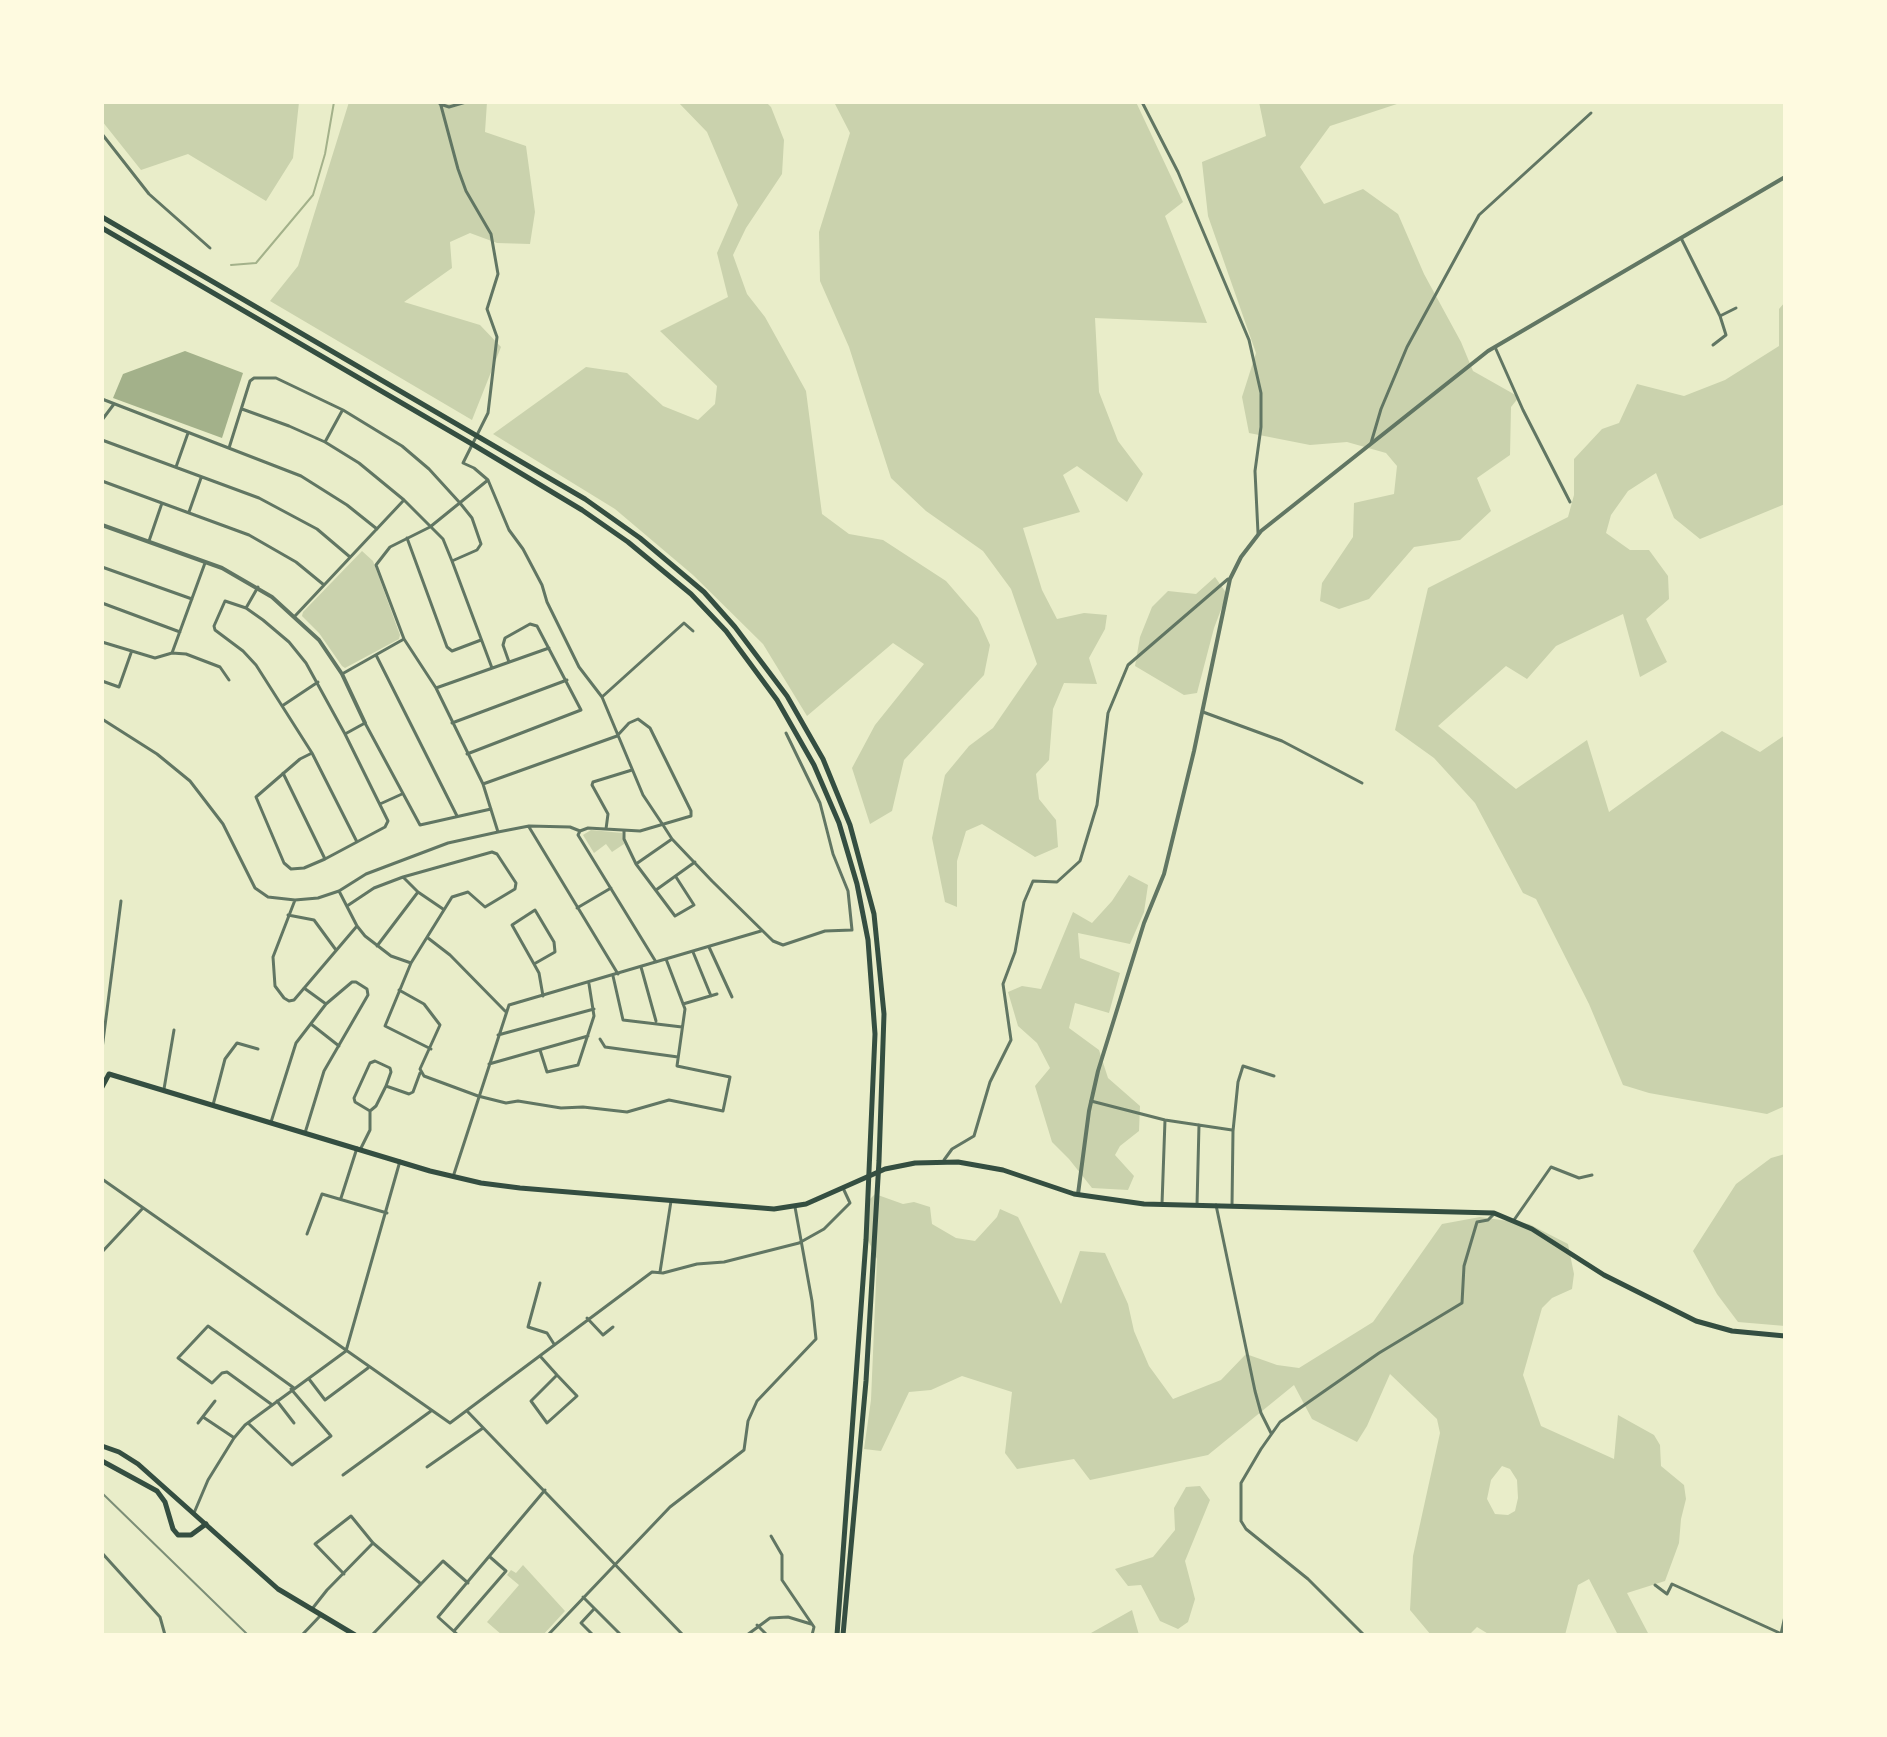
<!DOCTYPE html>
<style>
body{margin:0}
#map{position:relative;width:1887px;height:1737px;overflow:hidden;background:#e9edc9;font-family:"Fira Sans",sans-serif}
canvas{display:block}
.frame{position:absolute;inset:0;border:104px solid #fefae0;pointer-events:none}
</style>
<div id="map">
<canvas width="1887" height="1737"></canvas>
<div class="frame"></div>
</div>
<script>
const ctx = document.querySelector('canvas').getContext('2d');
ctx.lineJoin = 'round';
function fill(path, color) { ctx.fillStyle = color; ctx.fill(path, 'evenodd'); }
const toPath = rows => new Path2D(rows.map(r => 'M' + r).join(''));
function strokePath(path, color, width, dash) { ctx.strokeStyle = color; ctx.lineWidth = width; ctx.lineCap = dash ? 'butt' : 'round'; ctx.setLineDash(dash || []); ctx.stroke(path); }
const green = toPath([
 [102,102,299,102,293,158,266,201,188,154,141,170,102,121],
 [349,102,487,102,485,132,526,146,535,212,530,244,497,243,470,233,450,242,452,268,404,302,480,325,501,347,472,420,270,301,298,266],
 [678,102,766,102,771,107,784,140,782,174,746,228,733,255,747,294,765,317,806,391,822,514,849,534,883,540,946,581,978,618,990,645,984,675,904,760,892,811,870,824,852,768,875,725,924,664,893,643,807,716,763,644,693,575,615,509,493,434,586,367,627,373,663,406,698,420,715,404,717,386,660,331,728,297,717,253,738,205,707,132],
 [834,102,1136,102,1183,202,1165,216,1207,323,1095,318,1099,392,1118,441,1143,474,1127,502,1077,466,1063,475,1080,512,1023,528,1042,590,1057,619,1084,613,1107,615,1105,629,1089,658,1097,684,1064,683,1053,709,1049,760,1036,774,1039,799,1056,820,1058,847,1035,857,982,824,966,831,957,861,957,907,945,902,932,838,945,775,969,746,993,728,1037,664,1011,589,983,551,926,511,891,478,849,347,820,281,819,232,850,133],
 [1259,102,1403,102,1330,126,1300,167,1324,204,1363,189,1398,214,1424,274,1461,342,1473,371,1519,397,1511,407,1510,455,1477,478,1491,511,1460,540,1414,547,1369,599,1339,609,1320,601,1322,583,1353,537,1354,503,1394,494,1397,466,1386,453,1347,442,1310,445,1249,433,1242,397,1256,353,1208,216,1202,162,1266,136],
 [1785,302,1785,504,1700,539,1674,518,1656,473,1628,491,1611,515,1606,533,1630,550,1649,550,1668,576,1669,599,1646,619,1667,662,1640,677,1623,614,1556,646,1527,679,1506,666,1438,726,1516,789,1587,740,1609,812,1722,731,1760,752,1785,735,1785,1106,1767,1114,1649,1093,1623,1085,1589,1004,1536,899,1523,893,1475,803,1434,758,1395,730,1428,588,1568,517,1574,495,1574,459,1602,429,1619,423,1637,384,1684,396,1725,380,1779,346,1779,309],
 [362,551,373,561,400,635,399,639,345,668,342,666,319,633,302,616,303,612],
 [1215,577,1227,594,1214,628,1197,693,1184,695,1135,666,1140,637,1152,607,1168,591,1196,594],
 [591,830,622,833,624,844,612,852,606,844,594,853,583,835],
 [1129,875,1148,885,1144,912,1130,944,1078,933,1080,958,1120,973,1109,1013,1075,1003,1069,1028,1099,1050,1108,1078,1140,1106,1139,1131,1120,1146,1115,1155,1134,1176,1128,1190,1092,1188,1069,1159,1052,1142,1035,1086,1050,1068,1037,1043,1018,1026,1008,992,1022,986,1041,989,1073,912,1092,923,1112,901],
 [1785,1154,1785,1326,1738,1322,1717,1294,1693,1251,1736,1184,1771,1158],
 [875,1194,903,1204,914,1202,930,1207,932,1224,956,1238,975,1241,997,1217,1000,1209,1018,1217,1061,1304,1080,1251,1105,1253,1128,1304,1134,1331,1149,1366,1173,1399,1221,1380,1246,1354,1277,1365,1299,1368,1373,1322,1442,1224,1480,1217,1529,1224,1568,1244,1574,1274,1572,1289,1552,1298,1542,1308,1523,1375,1541,1426,1614,1459,1618,1415,1654,1435,1660,1445,1661,1466,1684,1485,1686,1499,1681,1519,1679,1543,1665,1581,1627,1593,1649,1635,1618,1635,1589,1579,1578,1585,1565,1635,1490,1635,1477,1627,1469,1635,1431,1635,1410,1610,1413,1556,1440,1433,1437,1419,1390,1374,1367,1426,1357,1442,1312,1419,1294,1385,1208,1455,1090,1480,1074,1459,1017,1469,1005,1453,1012,1392,962,1376,931,1390,909,1392,881,1451,864,1449,871,1400,877,1259,865,1234,865,1204],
 [1502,1466,1510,1469,1517,1480,1518,1498,1515,1511,1508,1515,1495,1514,1487,1499,1491,1480],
 [1200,1486,1210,1500,1185,1561,1195,1599,1188,1622,1178,1629,1160,1621,1141,1585,1128,1586,1115,1569,1153,1557,1175,1530,1174,1508,1186,1487],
 [523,1565,565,1611,543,1635,502,1635,487,1622,519,1585,507,1575,511,1570,516,1573],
 [1132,1610,1139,1635,1091,1635,1091,1633]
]);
const water = toPath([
 [185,351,243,373,222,438,113,398,123,374]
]);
const stream = toPath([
 [231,265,256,263,313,195,325,154,334,102]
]);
const minor = toPath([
 [440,102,458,169,466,191,491,234,498,274,487,309,497,337,488,413,463,463,474,468,488,480,509,530,523,549,542,585,547,602,579,667,602,697,643,795,663,825,672,839,712,881,773,941,783,945,825,931,852,930,848,891,833,854,820,803,786,733],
 [1142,102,1178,172,1249,340,1261,393,1261,427,1255,471,1258,533],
 [440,104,449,107,466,102],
 [102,134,149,194,210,248],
 [1681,238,1720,316,1726,335,1713,345],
 [1720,316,1736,308],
 [1495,347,1523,410,1570,502],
 [102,399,301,476,347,505,377,529],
 [102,420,114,404],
 [102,440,259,498,317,529,350,557],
 [325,442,342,411],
 [1371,443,1381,409,1407,347,1479,215,1591,113],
 [229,448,250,381,254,378,276,378,343,410,402,446,429,469,460,503,472,518,481,544,477,550,452,561,443,539,404,500,359,463,325,442,289,426,242,409],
 [176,467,188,433],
 [488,480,430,527,390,547,376,565,404,639,436,688,483,784,498,832],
 [102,481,249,535,296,562,324,585],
 [189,512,201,478],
 [407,538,447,647,452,651,481,640],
 [149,541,162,503],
 [452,561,492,668],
 [102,567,192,599],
 [102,603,180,632],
 [246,608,258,587],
 [295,616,404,500],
 [102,642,155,658,172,653,186,654,220,667,229,680],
 [172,653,205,563],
 [376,655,457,816],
 [342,674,404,639],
 [102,681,119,687,131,653],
 [436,688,549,648],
 [602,697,684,623,693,631],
 [282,706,318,682],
 [1203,712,1282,741,1362,783],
 [102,719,157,754,190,781,223,824,255,888,268,897,295,900,318,898,339,891,366,874,448,843,498,832,529,826,570,827,580,831],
 [452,723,567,680],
 [345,734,365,723,420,825,491,809],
 [312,753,300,759,256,797,284,863,291,869,304,868,325,859,385,827,388,821,345,734,306,663,289,642,263,620,246,608,225,601,214,626,215,630,243,651,256,665,312,753,357,842],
 [467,754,581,710,537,626,530,624,505,638,503,645,509,662],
 [283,773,325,859],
 [483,784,617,736,629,723,638,719,650,728,691,811,691,816,640,831,588,828,580,831,578,835,656,962],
 [380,804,402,794],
 [529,827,618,974],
 [606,829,608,814,592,785,593,782,632,770],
 [624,831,624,839,636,864,675,916,694,905,676,877],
 [636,864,672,839],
 [403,877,418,892,443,909],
 [656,890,695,862],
 [339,891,357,926,365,936,391,956,411,963],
 [295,900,273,957,275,986,284,998,289,1001,294,1000,357,926],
 [347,906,374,888,403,877,492,852,497,854,516,883,515,889,485,907,468,892,452,897,411,963,385,1026,431,1049],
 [577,908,611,888],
 [288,915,314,920,336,950],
 [428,938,450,955,505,1011],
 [377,946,418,892],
 [709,947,732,997],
 [693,952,711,996],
 [534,964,555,952,554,942,535,910,512,925,534,964,539,973,543,996],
 [641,967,656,1021],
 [613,976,623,1020,682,1027],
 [304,988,326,1004],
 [399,990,424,1004,440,1025,420,1069,424,1076,478,1096,506,1103,518,1101,561,1108,583,1107,627,1112,669,1100,723,1111,730,1077,677,1066,685,1009,666,959],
 [683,1004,717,994],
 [311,1024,339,1046],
 [498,1035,594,1009],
 [600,1039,605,1047,678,1057],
 [102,1049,121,901],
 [540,1050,547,1072,578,1065,594,1016,589,984],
 [489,1064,588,1036],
 [386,1086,391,1072,390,1068,375,1061,370,1063,354,1098,355,1102,370,1111,376,1106,386,1086,409,1094,413,1092,420,1073],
 [164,1089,174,1030],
 [1091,1101,1165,1120,1232,1130],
 [213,1105,225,1059,237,1043,258,1049],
 [271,1122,296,1043,326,1004,352,982,356,982,367,989,368,995,324,1071,305,1133],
 [361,1148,370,1130,370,1111],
 [944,1160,952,1149,974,1136,990,1082,1011,1040,1003,984,1015,952,1024,902,1033,881,1057,882,1080,861,1097,805,1108,713,1128,665,1228,579],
 [453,1177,509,1005,761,931],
 [102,1179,450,1423,652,1272,663,1273,697,1264,724,1262,799,1243,824,1229,850,1203,843,1188],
 [341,1198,357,1148],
 [1162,1204,1165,1120],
 [1197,1205,1199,1125],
 [1216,1205,1255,1391,1261,1413,1271,1433],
 [1232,1206,1233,1131,1238,1082,1243,1066,1274,1076],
 [1514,1220,1551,1167,1579,1178,1592,1175],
 [307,1234,322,1194,387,1213],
 [102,1252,143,1208],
 [660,1272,671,1201],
 [540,1283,528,1327,547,1333,554,1344],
 [587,1318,603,1335,613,1327],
 [540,1356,557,1375,577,1396,547,1423,531,1401,557,1375],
 [309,1379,325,1400,368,1368],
 [277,1401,294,1423],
 [271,1404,227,1372,222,1373,212,1383,178,1358,208,1326,294,1388],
 [467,1411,683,1635],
 [203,1417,233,1437],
 [198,1423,215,1401],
 [248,1423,292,1465,331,1436,291,1389],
 [427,1467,483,1428],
 [343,1475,431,1411],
 [194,1513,208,1480,234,1438,245,1425,346,1351,400,1161],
 [771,1536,782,1555,782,1580,814,1627,812,1635],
 [102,1553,160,1617,165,1635],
 [344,1574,315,1544,351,1516,373,1543,421,1584],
 [1655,1585,1667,1594,1672,1584,1784,1635],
 [583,1597,621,1635],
 [312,1609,327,1590,373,1543],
 [757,1625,767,1635],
 [454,1631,506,1571,490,1557],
 [1781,1634,1785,1616],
 [302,1635,321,1615],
 [372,1635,443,1561,468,1583],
 [458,1635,438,1617,545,1490],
 [548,1635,670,1507,744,1450,748,1421,757,1401,816,1339,812,1301,795,1207],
 [593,1635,581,1623,594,1609],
 [747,1635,770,1618,788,1617,811,1624],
 [1364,1635,1308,1579,1246,1529,1241,1521,1241,1483,1261,1449,1280,1422,1379,1353,1462,1303,1464,1266,1477,1222,1488,1220,1494,1214]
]);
const tertiary = toPath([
 [102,525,222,568,272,597,319,640,342,674,365,723],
 [1078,1194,1089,1111,1098,1071,1144,923,1164,874,1194,751,1230,579,1241,557,1261,531,1488,351,1785,177]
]);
const secondary = toPath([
 [102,1087,109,1074,430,1171,481,1183,520,1188,774,1209,806,1204,885,1169,915,1163,958,1162,1003,1170,1074,1194,1144,1204,1494,1213,1532,1229,1604,1275,1696,1321,1732,1331,1785,1336],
 [102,1461,157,1491,165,1502,173,1529,178,1535,191,1535,206,1524]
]);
const primary = toPath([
 [102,217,585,499,640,538,704,592,735,627,787,696,823,759,850,825,874,914,884,1014,879,1161,866,1381,843,1635],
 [102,228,472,444,582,510,628,542,691,594,726,631,777,700,814,765,839,823,857,884,868,940,875,1034,866,1240,837,1635],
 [102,1446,119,1452,138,1464,278,1589,355,1635]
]);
const rail = toPath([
 [102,1493,248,1635]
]);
fill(green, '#cad2ad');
fill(water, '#a3b18a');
strokePath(stream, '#a3b18a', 2);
strokePath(minor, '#617663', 3);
strokePath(tertiary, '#617663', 4);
strokePath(secondary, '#344e41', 5);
strokePath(primary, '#344e41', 5);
strokePath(rail, '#7c8e77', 2);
</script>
